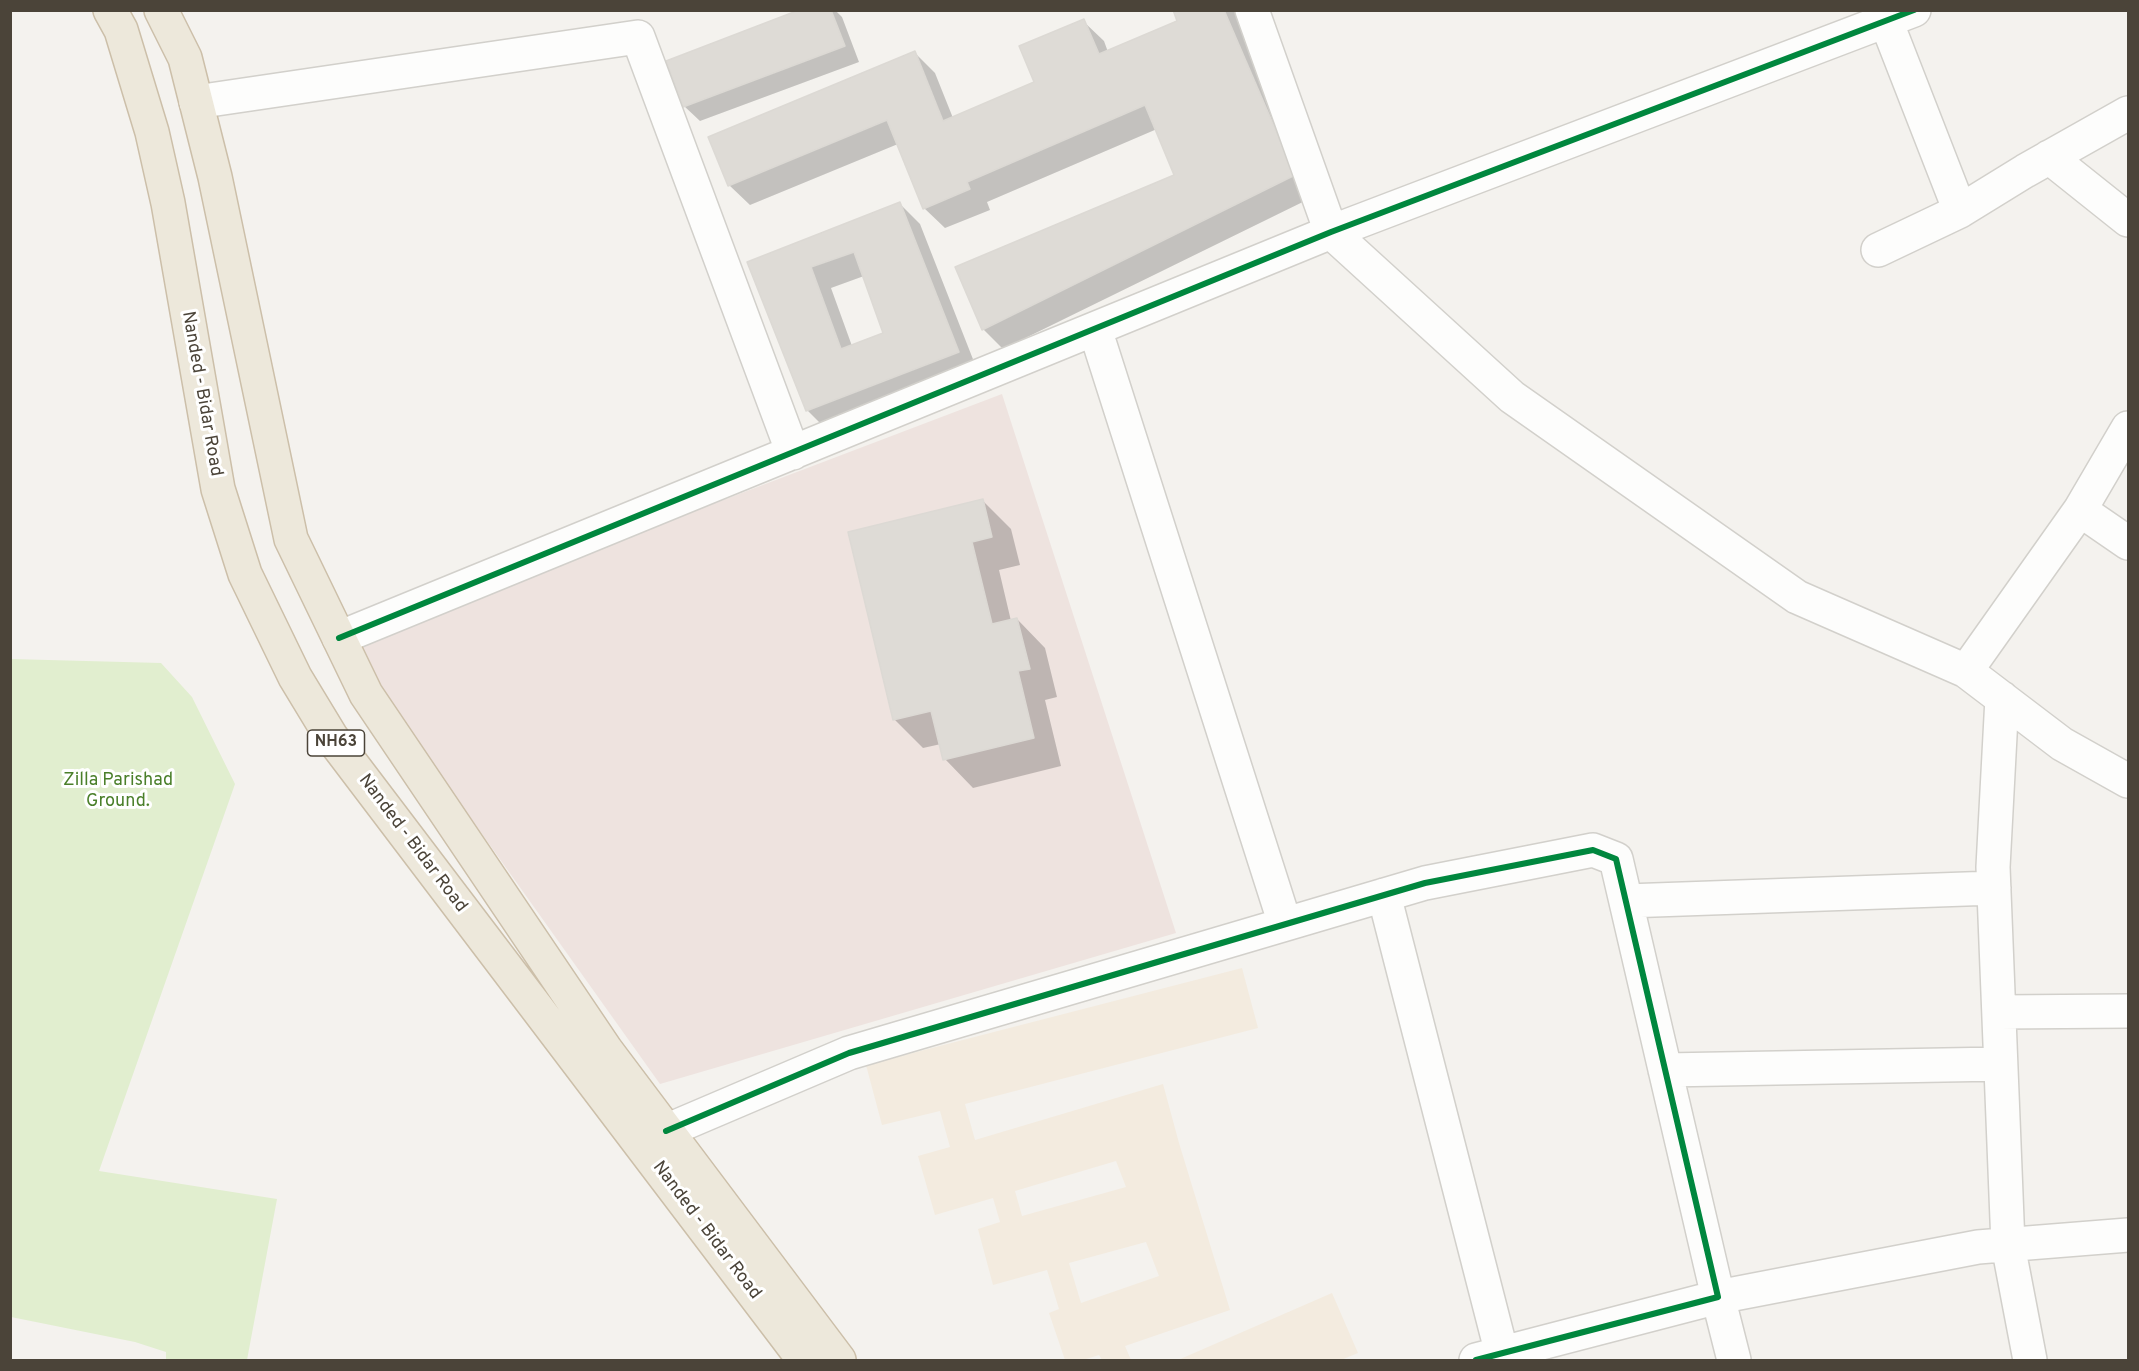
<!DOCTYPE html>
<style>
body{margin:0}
#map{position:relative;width:2139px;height:1371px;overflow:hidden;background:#f4f2ee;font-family:Overpass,sans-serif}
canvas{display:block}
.frame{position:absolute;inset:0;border:12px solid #4b4439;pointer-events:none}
</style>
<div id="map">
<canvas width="2139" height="1371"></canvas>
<div class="frame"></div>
</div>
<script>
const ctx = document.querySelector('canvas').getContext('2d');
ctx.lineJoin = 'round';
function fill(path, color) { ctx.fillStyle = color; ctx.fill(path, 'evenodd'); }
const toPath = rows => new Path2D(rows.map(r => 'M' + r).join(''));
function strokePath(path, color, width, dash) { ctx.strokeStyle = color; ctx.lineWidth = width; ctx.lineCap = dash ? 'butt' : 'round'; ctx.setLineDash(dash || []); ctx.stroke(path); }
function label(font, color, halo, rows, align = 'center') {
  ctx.font = font + ' Overpass,sans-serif'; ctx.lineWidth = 6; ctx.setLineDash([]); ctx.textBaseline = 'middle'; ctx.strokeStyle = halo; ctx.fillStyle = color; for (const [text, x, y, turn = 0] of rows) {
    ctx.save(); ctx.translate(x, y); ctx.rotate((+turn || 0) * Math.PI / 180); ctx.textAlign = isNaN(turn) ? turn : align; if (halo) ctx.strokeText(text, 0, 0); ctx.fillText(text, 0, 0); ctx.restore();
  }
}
const commercial = toPath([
 [1242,968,1258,1028,965,1104,975,1140,1163,1084,1179,1143,1230,1310,1125,1346,1131,1360,1102,1360,1099,1355,1083,1360,1065,1360,1049,1313,1059,1309,1047,1270,993,1285,978,1229,1000,1222,993,1198,935,1215,918,1156,950,1147,940,1111,882,1125,866,1065],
 [1116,1161,1126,1187,1022,1216,1015,1191],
 [1146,1242,1159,1276,1081,1303,1069,1263],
 [1332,1293,1358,1353,1341,1360,1178,1360]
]);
const medical = toPath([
 [1002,394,1176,933,660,1084,378,688,361,645,555,564]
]);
const green = toPath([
 [11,659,161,663,192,697,235,784,99,1171,277,1199,247,1360,166,1360,166,1352,135,1342,11,1317]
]);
const shadow = toPath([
 [804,10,835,10,842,17,859,62,700,121,684,106],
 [1174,10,1236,10,1255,60,1315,196,1003,349,983,329,1176,176,1157,129,987,202,990,210,945,228,924,208,898,144,750,205,729,185,915,53,935,73,953,118,1036,83,1083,21,1104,41,1108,52,1179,22],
 [900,204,920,224,978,372,828,431,808,411,749,263],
 [864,276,885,334,852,346,831,288],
 [983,501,1011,529,1020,565,999,570,1011,621,1017,619,1045,648,1057,697,1045,700,1061,766,973,788,945,759,941,744,923,748,895,720,849,534]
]);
const building = toPath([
 [799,10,831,10,845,46,683,107,666,61,799,10],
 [1173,10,1224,10,1295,175,982,330,955,267,1174,175,1145,105,967,182,970,189,923,209,887,120,728,186,708,137,915,51,943,121,1034,82,1019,46,1084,19,1099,54,1177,21,1173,10],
 [900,202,959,352,806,411,747,262,900,202],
 [854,252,883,333,841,349,811,267,854,252],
 [983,499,992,537,972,542,992,624,1017,618,1030,669,1018,671,1034,738,943,760,931,711,893,720,848,532,983,499]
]);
const minor = toPath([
 [1252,10,1331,232,1512,397,1797,597,1966,671,2062,744,2128,781],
 [1886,21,1960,211],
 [196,102,638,37,793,453],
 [2049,157,2128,220],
 [1878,250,1960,211,2025,171,2128,113],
 [1095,329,1285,924],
 [2080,510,2128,543],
 [339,638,1331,232,1914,10],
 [1966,671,2080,510,2128,428],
 [2002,698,1993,867,2008,1245,2030,1360],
 [1384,895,1502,1354],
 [1626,901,1994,888],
 [1999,1012,2128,1011],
 [1665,1070,2000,1064],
 [666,1131,849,1053,1425,883,1593,850,1616,859,1718,1297,1476,1360],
 [1734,1360,1718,1297,1978,1247,2128,1235]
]);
const highway = toPath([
 [110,10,121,30,152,132,168,203,218,489,245,574,295,677,332,738,804,1360],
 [161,10,185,58,215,177,291,539,366,694,606,1050,839,1360]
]);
const cycleway = toPath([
 [339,638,1331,232,1914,10],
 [666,1131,849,1053,1425,883,1593,850,1616,859,1718,1297,1476,1360]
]);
const shields = [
 [336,743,57]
];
const shieldNames = [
 ["NH63",336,743]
];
const streetNames = [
 ["Nanded - Bidar Road",201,394,80],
 ["Nanded - Bidar Road",412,844,53],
 ["Nanded - Bidar Road",706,1231,53]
];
const parkNames = [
 ["Zilla Parishad",118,781],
 ["Ground.",118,802]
];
fill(commercial, '#f3ebdf');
fill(medical, '#eee3df');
fill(green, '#e1eecf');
fill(shadow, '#0003');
fill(building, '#dedbd6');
strokePath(building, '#dcd9d4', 1.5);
strokePath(minor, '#d2d0cb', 36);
strokePath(highway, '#ccbfa9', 36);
strokePath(minor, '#fdfdfc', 33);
strokePath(highway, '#ede8db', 33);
strokePath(cycleway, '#00873e', 6);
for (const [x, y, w] of shields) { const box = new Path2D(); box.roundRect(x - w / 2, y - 13, w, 26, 4.5); ctx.fillStyle = '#fff'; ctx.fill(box); strokePath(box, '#4b4439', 1.5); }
label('bold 16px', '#4b4439', null, shieldNames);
label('18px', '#4b4439', '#fff', streetNames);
label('18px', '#4a7f2a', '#fff', parkNames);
</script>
